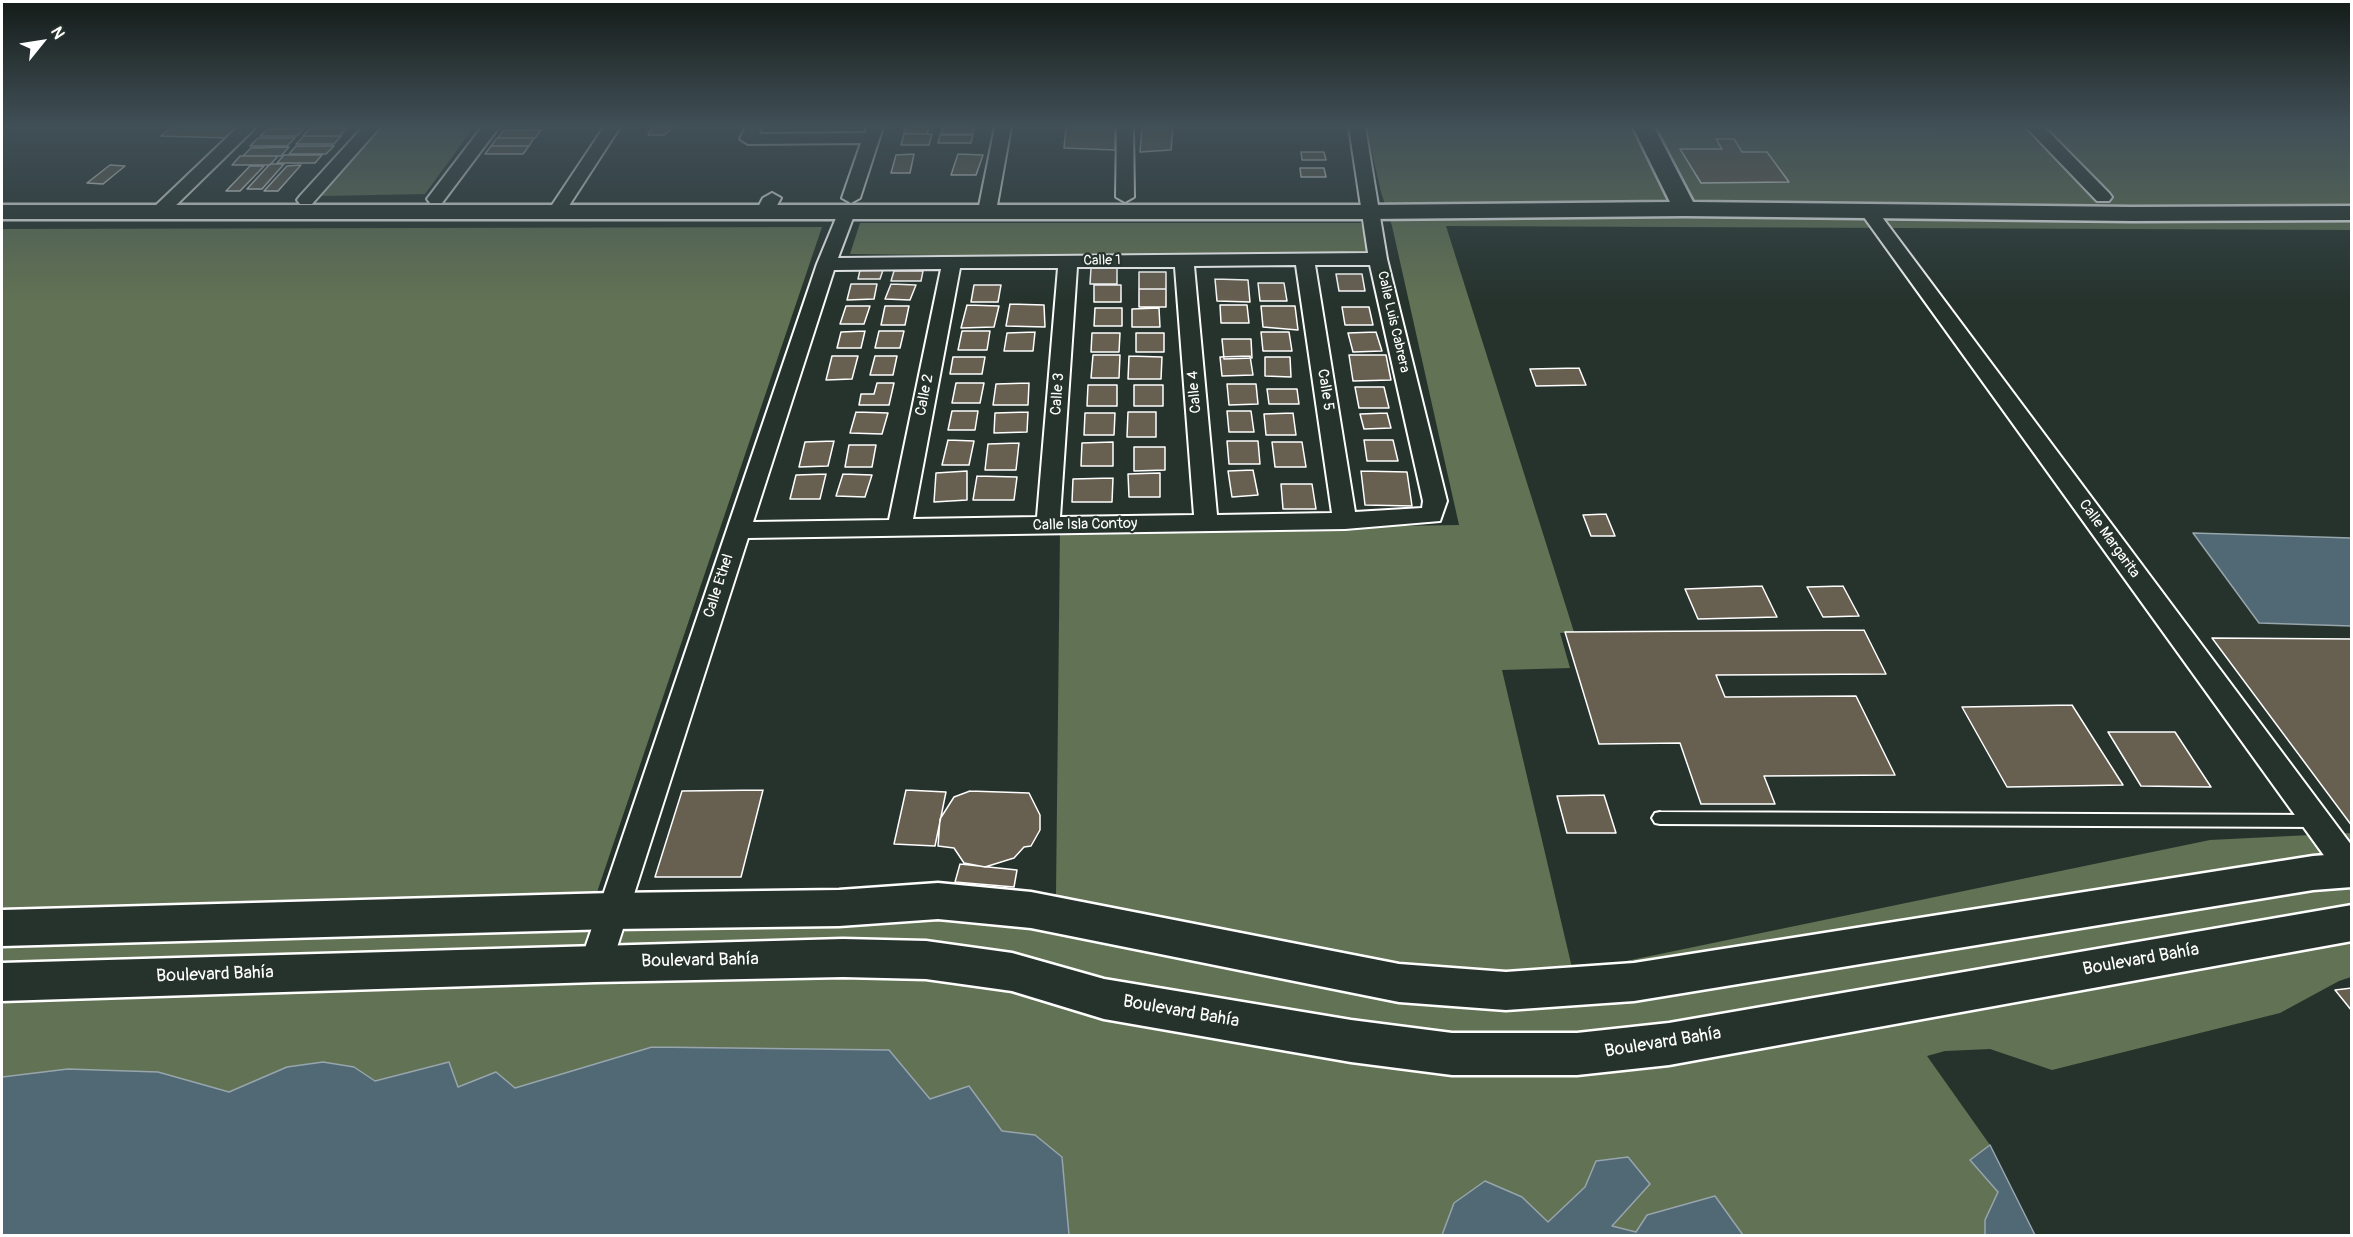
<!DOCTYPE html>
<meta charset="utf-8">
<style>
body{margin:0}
#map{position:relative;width:2353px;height:1237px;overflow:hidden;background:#26332d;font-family:Pangolin,sans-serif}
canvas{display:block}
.frame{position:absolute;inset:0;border:3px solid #fff;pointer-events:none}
.north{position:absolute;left:12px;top:12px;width:60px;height:60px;-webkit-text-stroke:4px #26332d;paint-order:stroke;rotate:60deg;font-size:16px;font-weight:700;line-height:24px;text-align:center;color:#fff}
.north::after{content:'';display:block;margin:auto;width:21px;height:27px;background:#fff;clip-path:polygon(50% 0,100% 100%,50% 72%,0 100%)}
</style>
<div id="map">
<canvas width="2353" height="1237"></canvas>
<div class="frame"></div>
<div class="north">N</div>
</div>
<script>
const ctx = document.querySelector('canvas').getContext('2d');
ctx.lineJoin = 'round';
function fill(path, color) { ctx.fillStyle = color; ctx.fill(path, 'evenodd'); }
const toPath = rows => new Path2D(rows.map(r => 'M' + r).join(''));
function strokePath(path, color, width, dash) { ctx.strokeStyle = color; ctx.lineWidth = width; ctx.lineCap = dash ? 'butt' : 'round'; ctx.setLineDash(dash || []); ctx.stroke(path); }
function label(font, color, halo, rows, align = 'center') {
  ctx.font = font + ' Pangolin,sans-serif'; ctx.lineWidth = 4.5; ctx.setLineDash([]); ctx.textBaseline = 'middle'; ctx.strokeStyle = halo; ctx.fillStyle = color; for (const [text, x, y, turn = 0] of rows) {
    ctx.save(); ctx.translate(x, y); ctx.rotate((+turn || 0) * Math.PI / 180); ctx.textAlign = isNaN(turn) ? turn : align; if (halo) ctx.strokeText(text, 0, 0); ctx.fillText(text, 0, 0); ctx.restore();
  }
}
const green = toPath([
 [379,127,474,127,425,194,320,196],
 [1366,127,2352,129,2351,230,1446,226,1574,632,1560,633,1570,668,1502,670,1573,972,2210,840,2351,833,2351,977,2339,981,2280,1013,2052,1070,1990,1049,1945,1051,1927,1056,1990,1145,2035,1235,2,1235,2,229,822,227,593,904,760,891,938,889,1056,894,1060,531,1459,525,1392,226,1381,192],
 [860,223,1361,223,1370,255,1108,257,850,254]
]);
const water = toPath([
 [2193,533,2351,538,2351,626,2259,623,2193,533],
 [652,1047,889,1050,930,1099,969,1086,1002,1131,1035,1135,1062,1157,1069,1235,2,1235,2,1077,68,1069,158,1072,229,1092,287,1067,323,1062,354,1067,375,1081,449,1062,458,1087,496,1072,515,1088,652,1047],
 [1990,1145,2035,1235,1985,1235,1985,1220,1998,1192,1970,1160,1990,1145],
 [1628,1157,1650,1184,1612,1226,1636,1232,1647,1215,1715,1196,1743,1235,1442,1235,1454,1203,1485,1181,1522,1197,1548,1222,1585,1187,1596,1161,1628,1157]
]);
const building = toPath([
 [172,127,240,127,228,138,161,136,172,127],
 [652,127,674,127,664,135,648,135,652,127],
 [906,127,929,127,927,134,904,133,906,127],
 [943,127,975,127,973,134,941,134,943,127],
 [1066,127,1115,127,1115,150,1064,148,1066,127],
 [1142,127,1173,127,1171,150,1140,152,1142,127],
 [305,128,297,136,260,136,268,129,305,128],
 [310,128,347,128,340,136,303,136,310,128],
 [504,130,541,130,535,138,498,138,504,130],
 [904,134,932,134,929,145,901,145,904,134],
 [940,135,973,135,971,143,938,143,940,135],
 [304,136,341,136,334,144,296,144,304,136],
 [258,138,295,138,287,146,250,146,258,138],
 [497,138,534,138,529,146,491,146,497,138],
 [1716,139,1734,139,1742,152,1767,152,1789,182,1701,183,1680,149,1722,149,1716,139],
 [296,146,334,146,326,154,289,154,296,146],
 [491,146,529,146,523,154,485,154,491,146],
 [289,147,281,156,243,156,251,148,289,147],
 [1301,152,1324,152,1326,160,1302,160,1301,152],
 [914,154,910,173,891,173,896,155,914,154],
 [958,154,983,155,976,175,951,175,958,154],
 [284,155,322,155,315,163,277,163,284,155],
 [240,156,278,156,270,165,232,165,240,156],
 [270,164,284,164,262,189,247,189,270,164],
 [110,165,125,166,103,184,87,183,110,165],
 [301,165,278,191,264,191,287,166,301,165],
 [250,166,264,166,240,191,226,191,250,166],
 [1300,168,1324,168,1326,177,1301,177,1300,168],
 [1117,267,1117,284,1090,284,1091,268,1117,267],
 [860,270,883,270,880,279,858,279,860,270],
 [894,271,923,271,921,281,891,281,894,271],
 [1139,272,1166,272,1166,289,1139,289,1139,272],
 [1336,274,1362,274,1365,291,1339,291,1336,274],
 [1215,279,1248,280,1250,302,1217,301,1215,279],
 [1258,283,1284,283,1287,301,1260,301,1258,283],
 [851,284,877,284,874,299,847,300,851,284],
 [891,284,916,285,910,300,885,299,891,284],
 [974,285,1001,285,998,302,971,302,974,285],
 [1094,285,1121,285,1121,302,1094,302,1094,285],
 [1139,289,1166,289,1166,307,1139,307,1139,289],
 [1010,304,1044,305,1045,327,1006,326,1010,304],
 [967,305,999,306,994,327,961,328,967,305],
 [1220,305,1247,305,1249,323,1221,323,1220,305],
 [846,306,870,306,864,324,840,324,846,306],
 [885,306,909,306,905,325,881,325,885,306],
 [1261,306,1295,306,1298,330,1263,327,1261,306],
 [1342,307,1369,307,1373,325,1345,325,1342,307],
 [1095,308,1122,308,1122,326,1094,326,1095,308],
 [1159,308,1160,327,1132,327,1132,309,1159,308],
 [865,331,861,348,837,348,841,332,865,331],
 [879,331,904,331,900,348,875,348,879,331],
 [962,331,990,331,987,350,958,350,962,331],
 [1035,332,1033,351,1004,351,1007,333,1035,332],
 [1261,332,1289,332,1292,351,1263,351,1261,332],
 [1376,332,1382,351,1353,352,1348,333,1376,332],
 [1092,333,1120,333,1119,352,1091,352,1092,333],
 [1136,333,1164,333,1164,352,1136,352,1136,333],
 [1222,339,1251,339,1252,358,1224,359,1222,339],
 [1093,355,1120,355,1119,378,1091,378,1093,355],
 [1349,355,1386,355,1391,380,1353,381,1349,355],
 [832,356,858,356,852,379,826,380,832,356],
 [875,356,897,356,893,375,870,375,875,356],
 [1129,356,1162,357,1161,379,1128,379,1129,356],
 [1250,356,1253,375,1222,376,1220,357,1250,356],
 [953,357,985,357,982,374,950,374,953,357],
 [1265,357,1290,357,1291,377,1265,376,1265,357],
 [1579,368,1586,385,1536,386,1530,369,1579,368],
 [877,383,894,383,889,405,859,405,861,394,874,394,877,383],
 [956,383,984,383,980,403,952,403,956,383],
 [1029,383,1028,405,993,405,996,384,1029,383],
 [1227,384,1256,384,1258,404,1229,405,1227,384],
 [1088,385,1117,385,1117,406,1087,406,1088,385],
 [1134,385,1163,385,1163,406,1134,406,1134,385],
 [1355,387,1384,387,1389,408,1359,408,1355,387],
 [1267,389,1297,389,1299,404,1269,404,1267,389],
 [952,411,978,411,975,430,948,430,952,411],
 [1227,411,1251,411,1254,432,1229,432,1227,411],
 [856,412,888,413,882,434,850,433,856,412],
 [1028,412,1027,432,994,433,995,413,1028,412],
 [1128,412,1156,412,1156,437,1127,437,1128,412],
 [1085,413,1115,413,1114,435,1084,435,1085,413],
 [1293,413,1296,435,1266,435,1264,414,1293,413],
 [1387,413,1391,428,1364,429,1360,414,1387,413],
 [948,440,974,441,969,465,942,465,948,440],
 [1364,440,1393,440,1398,461,1367,461,1364,440],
 [834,441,828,466,799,467,805,442,834,441],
 [1227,441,1258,441,1260,464,1229,464,1227,441],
 [1113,442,1113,466,1081,466,1082,443,1113,442],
 [1272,442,1302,442,1306,467,1275,467,1272,442],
 [1019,443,1016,470,985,470,988,444,1019,443],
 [849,445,876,445,872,467,845,467,849,445],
 [1134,447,1165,447,1165,470,1134,471,1134,447],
 [1253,470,1258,495,1232,497,1228,471,1253,470],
 [967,471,967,500,934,502,936,473,967,471],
 [1361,471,1407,472,1412,506,1365,505,1361,471],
 [1160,473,1160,497,1129,497,1128,474,1160,473],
 [826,474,820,499,790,499,796,475,826,474],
 [843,474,872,475,865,497,836,496,843,474],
 [977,476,1017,477,1014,500,973,500,977,476],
 [1113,478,1112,502,1072,502,1073,479,1113,478],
 [1281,484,1312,484,1316,509,1283,509,1281,484],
 [1606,514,1615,536,1591,536,1583,515,1606,514],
 [1762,586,1777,617,1698,619,1685,589,1762,586],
 [1843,586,1859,616,1823,617,1807,587,1843,586],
 [1864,630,1886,674,1716,675,1725,697,1856,696,1895,775,1764,776,1775,804,1701,804,1680,743,1599,744,1565,632,1864,630],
 [2212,638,2352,639,2352,826,2212,638],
 [2072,705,2123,785,2007,787,1962,707,2072,705],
 [2108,732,2175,732,2211,787,2141,786,2108,732],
 [763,790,741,877,655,877,682,791,763,790],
 [906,790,946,792,935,846,894,844,906,790],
 [970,791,1029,793,1040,815,1040,830,1031,846,1024,847,1014,858,985,867,964,863,954,848,938,846,940,819,954,797,970,791],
 [1604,795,1616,833,1567,833,1557,796,1604,795],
 [960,864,1017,870,1014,887,955,882,960,864],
 [2352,988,2352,1011,2335,990,2352,988]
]);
const lane = toPath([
 [1660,812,2316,815,2321,816,2324,821,2321,826,2316,827,1660,824,1655,823,1652,818,1655,813,1660,812]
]);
const street = toPath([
 [238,127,256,127,165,216,153,216,150,212,153,208,238,127],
 [363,127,380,127,312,204,300,204,297,200,300,196,363,127],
 [482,127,499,127,442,203,430,203,427,199,430,195,482,127],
 [604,127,620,127,563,215,551,215,548,211,604,127],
 [746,127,762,127,759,134,865,133,867,127,883,127,860,198,851,203,842,198,861,143,748,144,740,139,746,127],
 [995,127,1011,127,996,211,987,216,978,211,995,127],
 [1117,127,1133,127,1134,197,1125,202,1116,197,1117,127],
 [1349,127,1365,127,1387,259,1447,501,1440,521,1345,529,748,538,612,963,607,973,596,978,585,973,580,963,817,264,841,206,853,206,856,210,838,258,1368,253,1349,127],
 [1296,265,1332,513,1217,515,1194,266,1296,265],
 [1315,265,1370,265,1423,501,1422,508,1355,512,1315,265],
 [1077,267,1175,267,1194,515,1060,517,1077,267],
 [960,268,1058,268,1037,517,913,519,960,268],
 [941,269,889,520,753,522,834,270,941,269],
 [2026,127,2044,127,2109,193,2112,197,2109,201,2097,201,2026,127],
 [772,193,781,198,774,211,771,215,759,215,756,211,763,198,772,193],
 [1867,204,1873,205,2352,846,2352,883,2341,879,1861,213,1858,209,1867,204]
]);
const secondary = toPath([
 [1633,127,1654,127,1693,202,2133,207,2352,206,2352,220,2133,221,1685,216,1369,219,2,219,2,205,1369,205,1670,202,1633,127],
 [2352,853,2352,887,2313,890,1634,1001,1506,1010,1399,1002,1031,928,938,919,839,926,612,929,2,946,2,910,612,893,839,890,938,883,1031,892,1399,964,1506,972,1634,963,2313,856,2352,853],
 [2352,905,2352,941,1669,1065,1577,1075,1452,1075,1351,1062,1104,1019,1012,991,926,979,843,977,596,982,2,1001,2,963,843,939,926,941,1012,953,1104,979,1351,1020,1452,1033,1577,1033,1669,1023,2352,905]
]);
const farStreetnames = [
 ["Calle 1",1102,261,-1],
 ["Calle Luis Cabrera",1393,322,77]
];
const streetNames = [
 ["Calle 5",1325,390,81],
 ["Calle 4",1195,392,-95],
 ["Calle 3",1058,394,-86],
 ["Calle 2",925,395,-79],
 ["Calle Isla Contoy",1085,525,-1],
 ["Calle Margarita",2109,539,54],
 ["Calle Ethel",719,586,-72]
];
const nearStreetnames = [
 ["Boulevard Bahía",2141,960,-10],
 ["Boulevard Bahía",700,961,-1],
 ["Boulevard Bahía",215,975,-2],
 ["Boulevard Bahía",1181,1012,10],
 ["Boulevard Bahía",1663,1043,-9]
];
fill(green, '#627254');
fill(water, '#516975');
strokePath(water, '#97a5ac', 1.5);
fill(building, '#675f50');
strokePath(building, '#fff', 1.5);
strokePath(lane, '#fff', 4);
strokePath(street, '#fff', 4);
strokePath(secondary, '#fff', 5);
fill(lane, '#26332d');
fill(street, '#26332d');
fill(secondary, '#26332d');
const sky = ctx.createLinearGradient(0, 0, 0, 301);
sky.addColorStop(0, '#151c19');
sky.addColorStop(0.42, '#415057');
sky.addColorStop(1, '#41505700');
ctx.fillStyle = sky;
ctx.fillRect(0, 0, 2353, 301);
label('14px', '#fff', '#26332d', farStreetnames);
label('15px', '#fff', '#26332d', streetNames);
label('18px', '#fff', '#26332d', nearStreetnames);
</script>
